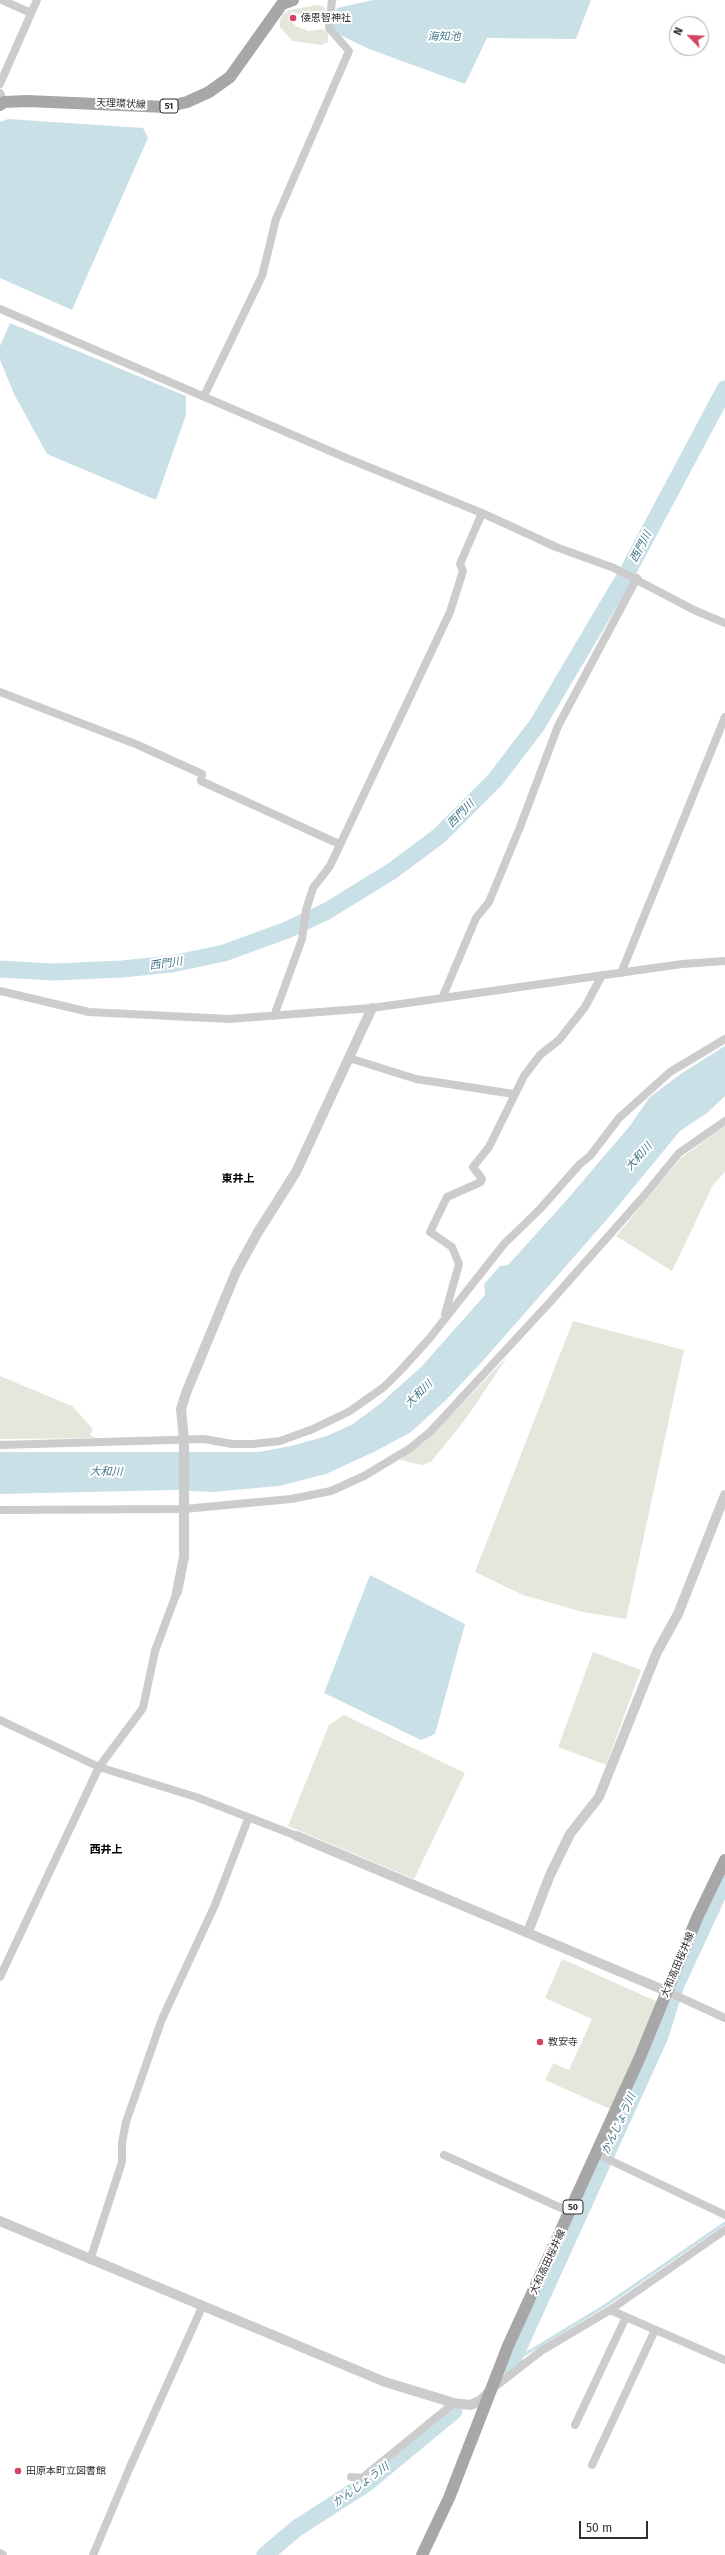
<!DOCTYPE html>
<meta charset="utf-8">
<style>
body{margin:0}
#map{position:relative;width:725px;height:2555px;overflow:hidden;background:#fff;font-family:"Fira Sans",sans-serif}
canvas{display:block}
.north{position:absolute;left:669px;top:16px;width:40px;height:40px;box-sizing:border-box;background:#fff;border:1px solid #acacac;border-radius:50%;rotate:294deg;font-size:11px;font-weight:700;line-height:16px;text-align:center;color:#2f2f2f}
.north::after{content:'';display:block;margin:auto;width:14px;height:18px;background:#d64262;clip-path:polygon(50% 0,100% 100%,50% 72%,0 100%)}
.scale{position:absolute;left:579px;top:2521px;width:69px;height:18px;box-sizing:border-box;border:2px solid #2f2f2f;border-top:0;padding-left:5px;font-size:12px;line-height:14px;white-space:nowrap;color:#2f2f2f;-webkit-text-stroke:3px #fff;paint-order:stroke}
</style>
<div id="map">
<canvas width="725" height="2555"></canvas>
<div class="north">N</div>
<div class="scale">50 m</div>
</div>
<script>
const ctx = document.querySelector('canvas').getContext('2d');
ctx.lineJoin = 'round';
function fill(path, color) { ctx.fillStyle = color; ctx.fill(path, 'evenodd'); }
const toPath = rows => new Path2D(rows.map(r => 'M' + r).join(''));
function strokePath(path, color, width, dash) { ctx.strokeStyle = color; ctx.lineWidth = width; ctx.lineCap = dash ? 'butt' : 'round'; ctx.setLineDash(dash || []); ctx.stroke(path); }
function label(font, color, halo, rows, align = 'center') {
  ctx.font = font + ' "Fira Sans","Noto Sans JP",sans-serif'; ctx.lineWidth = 4; ctx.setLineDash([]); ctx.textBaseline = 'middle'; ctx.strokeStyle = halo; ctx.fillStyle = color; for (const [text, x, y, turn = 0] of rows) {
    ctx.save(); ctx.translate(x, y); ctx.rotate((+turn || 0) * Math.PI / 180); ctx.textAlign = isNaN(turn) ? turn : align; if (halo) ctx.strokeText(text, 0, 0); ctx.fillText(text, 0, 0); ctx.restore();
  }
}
const green = toPath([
 [317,5,324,7,328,17,324,22,292,12,289,19,296,26,308,31,322,29,328,32,328,42,321,45,292,41,280,27,280,20,283,14,289,10],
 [725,1126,725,1172,713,1185,672,1271,616,1236,681,1158],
 [573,1321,684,1350,626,1619,583,1612,523,1595,475,1572],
 [508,1356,467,1417,431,1462,422,1465,400,1460,427,1440],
 [0,1376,72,1406,93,1429,90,1435,97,1438,0,1439],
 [593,1652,641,1670,606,1765,558,1747],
 [344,1715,465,1773,414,1879,288,1826,329,1725],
 [562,1959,658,2002,610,2109,545,2080,553,2063,569,2070,592,2019,545,1998]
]);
const water = toPath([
 [373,0,591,0,576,39,487,38,465,84,369,49,342,36,331,28,337,8],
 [8,119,143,128,148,138,72,310,0,278,0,122],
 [10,323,186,396,186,415,156,500,47,454,14,394,0,360,0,346],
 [725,1046,725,1096,707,1113,680,1131,609,1217,481,1363,446,1400,411,1432,376,1451,326,1474,279,1486,212,1492,174,1490,0,1494,0,1452,259,1452,291,1446,327,1436,353,1424,381,1403,422,1366,485,1295,484,1284,500,1266,508,1265,564,1203,629,1127,650,1097,682,1073],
 [370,1575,465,1624,435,1734,421,1740,324,1693]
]);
const stream = toPath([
 [512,2362,603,2307,725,2223]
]);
const river = toPath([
 [0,969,53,972,122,969,172,964,224,953,287,930,327,911,392,871,439,836,495,780,537,725,627,573,725,389],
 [508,2366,512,2362,660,2036,676,1985,725,1879],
 [265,2555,297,2528,367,2483,454,2411]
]);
const minor = toPath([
 [2,0,31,13],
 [0,84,37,0],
 [0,93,4,102],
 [0,309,344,457,482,513,556,547,614,568,694,610,725,623],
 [204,396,262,276,276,219,349,51,329,28,332,0],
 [0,692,138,745,202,774,201,781,339,844],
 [621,973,725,717],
 [0,991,89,1012,229,1019,372,1008,682,964,725,961],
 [443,996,476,918,489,902,520,827,558,726,637,578],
 [274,1016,302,939,306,910,313,888,330,866,450,612,463,571,460,564,482,513],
 [349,1058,416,1079,514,1094],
 [445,1314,459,1264,452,1247,430,1232,447,1197,481,1182,482,1179,473,1167,489,1147,524,1076,540,1055,559,1040,585,1007,602,975],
 [0,1445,204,1439,232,1444,253,1444,280,1441,313,1429,350,1411,384,1387,400,1371,429,1339,504,1244,540,1209,580,1164,590,1156,619,1118,670,1072,725,1039],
 [0,1510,184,1509,291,1499,331,1491,364,1476,409,1449,430,1432,551,1301,643,1197,679,1153,725,1121],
 [0,1720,99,1767,196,1797,297,1836],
 [0,1977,99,1767,143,1708,155,1651,177,1592],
 [666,1991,725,2018],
 [597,2154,725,2215],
 [444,2155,570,2212],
 [90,2260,122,2162,122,2143,126,2122,162,2019,215,1905,248,1819],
 [610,2310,725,2360],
 [492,2389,541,2351,610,2310,725,2230],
 [575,2425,626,2317],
 [592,2465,655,2330],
 [351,2477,362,2478,454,2403],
 [93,2555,130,2467,203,2305]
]);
const tertiary = toPath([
 [177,1592,184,1557,184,1440,181,1409,186,1393,236,1272,258,1232,296,1172,372,1008],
 [297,1836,666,1991],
 [528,1932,550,1875,570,1834,599,1797,657,1652,678,1614,725,1495],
 [0,2221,385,2382,454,2403,470,2405,480,2401,489,2392],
 [0,2554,2,2555]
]);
const primary = toPath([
 [0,105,4,102,27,101,166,107,187,102,209,92,230,77,282,4,293,0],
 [422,2555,449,2498,508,2346,640,2057,697,1918,725,1860]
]);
const markers = [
 [293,18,4,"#d64262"],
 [540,2042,4,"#d64262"],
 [18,2471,4,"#d64262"]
];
const shields = [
 [169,106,18],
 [573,2207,20]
];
const shieldNames = [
 ["51",169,106],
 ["50",573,2207]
];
const poiNames = [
 ["倭恩智神社",301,18],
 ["教安寺",548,2042],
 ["田原本町立図書館",26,2471]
];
const streetNames = [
 ["天理環状線",121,104,3],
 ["大和高田桜井線",678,1965,-67],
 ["大和高田桜井線",548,2262,-65]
];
const waterNames = [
 ["海知池",444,37],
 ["西門川",641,547,-62],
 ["西門川",461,814,-46],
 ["西門川",166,964,-8],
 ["大和川",639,1157,-48],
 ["大和川",419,1394,-44],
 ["大和川",106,1472,1],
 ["かんじょう川",619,2124,-65],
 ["かんじょう川",361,2485,-36]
];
const neighbourhoodNames = [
 ["東井上",238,1179],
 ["西井上",106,1850]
];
fill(green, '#e4e8dc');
fill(water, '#cae0e7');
strokePath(stream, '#cae0e7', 3);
strokePath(river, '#cae0e7', 17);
strokePath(minor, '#ccc', 8);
strokePath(tertiary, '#ccc', 10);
strokePath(primary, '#a7a7a7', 12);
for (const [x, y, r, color] of markers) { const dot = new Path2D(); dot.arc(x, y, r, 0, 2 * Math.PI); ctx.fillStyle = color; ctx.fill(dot); strokePath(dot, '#fff', 1.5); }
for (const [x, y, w] of shields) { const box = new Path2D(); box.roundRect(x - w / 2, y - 7, w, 14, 3); ctx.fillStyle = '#fff'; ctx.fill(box); strokePath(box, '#2f2f2f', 1); }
label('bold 9px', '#2f2f2f', null, shieldNames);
label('10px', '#2f2f2f', '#fff', poiNames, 'left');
label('10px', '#2f2f2f', '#fff', streetNames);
label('italic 11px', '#447a8b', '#fff', waterNames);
label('bold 11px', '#000', '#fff', neighbourhoodNames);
</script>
